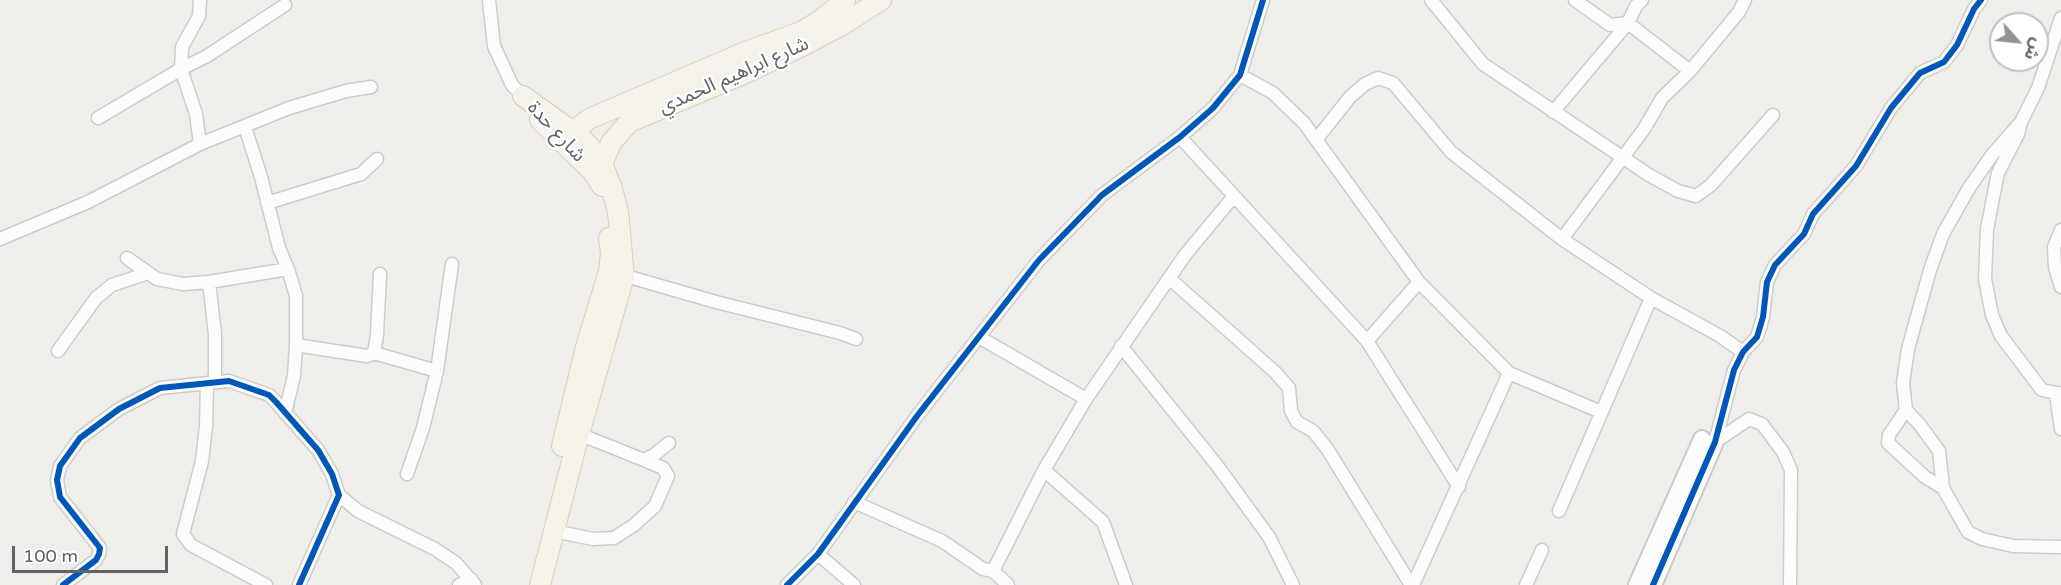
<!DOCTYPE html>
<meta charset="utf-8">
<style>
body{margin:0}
#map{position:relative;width:2061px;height:585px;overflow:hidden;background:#efeeea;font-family:"Varela Round","Noto Sans Arabic",sans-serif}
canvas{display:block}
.north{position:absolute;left:1989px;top:12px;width:60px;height:60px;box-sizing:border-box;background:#fff;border:2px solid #bfc1c3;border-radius:50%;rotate:117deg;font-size:16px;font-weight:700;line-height:24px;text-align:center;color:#5f6368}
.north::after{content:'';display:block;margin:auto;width:21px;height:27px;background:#919496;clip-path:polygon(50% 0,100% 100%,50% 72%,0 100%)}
.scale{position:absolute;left:12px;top:546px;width:156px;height:27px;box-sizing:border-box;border:3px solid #5f6368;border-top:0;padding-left:8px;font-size:18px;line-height:21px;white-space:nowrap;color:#5f6368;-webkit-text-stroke:4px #fff;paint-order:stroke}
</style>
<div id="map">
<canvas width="2061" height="585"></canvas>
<div class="north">ش</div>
<div class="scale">100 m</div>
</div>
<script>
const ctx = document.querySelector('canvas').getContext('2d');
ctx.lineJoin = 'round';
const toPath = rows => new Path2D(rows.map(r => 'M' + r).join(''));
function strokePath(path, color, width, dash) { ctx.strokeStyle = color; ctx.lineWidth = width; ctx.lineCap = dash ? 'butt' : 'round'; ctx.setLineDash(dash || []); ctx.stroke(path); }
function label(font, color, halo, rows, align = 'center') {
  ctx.font = font + ' "Varela Round","Noto Sans Arabic",sans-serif'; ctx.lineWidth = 4.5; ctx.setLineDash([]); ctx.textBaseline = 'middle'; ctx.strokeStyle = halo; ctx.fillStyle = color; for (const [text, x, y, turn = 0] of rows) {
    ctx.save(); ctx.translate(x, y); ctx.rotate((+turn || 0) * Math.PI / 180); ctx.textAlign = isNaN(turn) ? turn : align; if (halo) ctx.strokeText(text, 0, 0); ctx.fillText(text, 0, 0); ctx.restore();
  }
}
const street = toPath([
 [489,0,494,46,512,85,523,96],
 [1431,0,1483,64,1649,175,1678,191,1696,196,1711,185,1773,115],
 [1575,0,1610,25,1628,23,1690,71],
 [2061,18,2038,88,2021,122,2018,134,1998,173,1987,229,1985,279,1992,315,2001,336,2042,390,2061,394],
 [1240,75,1273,93,1304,123,1419,282,1509,373,1601,412],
 [1553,112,1628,23,1636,6,1642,0],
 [98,118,181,69,182,47,199,16,200,0],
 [2021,122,1992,155,1969,188,1943,234,1930,270,1908,349,1903,383,1906,410,1920,425,1939,451,1943,488,1968,532,1982,539,2013,546,2061,547],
 [245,127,261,177,279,248,288,269],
 [1180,137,1367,341,1459,487],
 [1316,140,1350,97,1365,84,1378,78,1393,83,1451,152,1562,239,1651,298,1720,336,1743,352],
 [200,144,196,114,181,69,207,56,285,5],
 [267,203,361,174,377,159],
 [2061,230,2054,247,2055,267,2061,287],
 [0,239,88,202,200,144,289,108,346,91,371,87],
 [1562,239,1644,129,1662,98,1690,71,1739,12,1745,0],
 [127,258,157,279,183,284,209,282],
 [619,274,716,302,840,333,856,339],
 [1169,278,1275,372,1289,388,1291,411,1297,422,1313,431,1328,450,1411,585],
 [979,337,1086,399],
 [1367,341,1419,282],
 [1121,346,1216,464,1269,537,1293,585],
 [58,351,96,298,112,285,148,273],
 [374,353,437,371],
 [215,382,215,334,209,282,288,269,296,296,296,345,367,356,374,353,377,335,380,274],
 [207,383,206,426,202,461,183,534,191,545,266,585],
 [2056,394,2061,429],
 [1906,410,1889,435,1888,443,1925,477,1943,488],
 [285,413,294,376,296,345],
 [579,434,644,460,654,455,669,443],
 [1715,442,1734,370,1743,352,1757,337,1763,317,1767,282,1775,265,1804,234,1813,214,1856,166,1891,108,1920,73,1944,62,1957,45,1974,9,1981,0],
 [1715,442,1749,419,1762,424,1783,452,1791,470,1790,585],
 [1044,470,1103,522,1126,585],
 [407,474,423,428,437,371,452,264],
 [339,495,358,511,435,549,456,563,475,585],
 [854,502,942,541,983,569,993,571,1008,585],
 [1559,511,1651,298],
 [554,531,593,539,614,538,634,525,655,506,668,476,663,468,644,460],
 [818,554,854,585],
 [993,571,1044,470,1086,399,1185,255,1234,196],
 [63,585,96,560,99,554,100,548,60,497,57,480,60,466,80,438,119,409,160,388,229,381,269,395,276,402,318,450,332,474,339,495,299,585],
 [459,585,471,579],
 [787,585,818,554,917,416,1039,260,1102,195,1180,137,1213,108,1240,75,1263,0],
 [1413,585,1509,373],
 [1526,585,1542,550]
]);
const secondary = toPath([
 [1637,585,1702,439],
 [1653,585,1715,442]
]);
const primary = toPath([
 [523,96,580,137,590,147,604,168,612,189,618,212,624,276,579,434,540,585],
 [540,120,592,171,602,186],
 [564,139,589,119,743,53,801,32,821,20,845,0],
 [602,164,611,143,629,122,750,71,804,45,842,25,881,0],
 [562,446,586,347,609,271,611,253,609,238]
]);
const cycleway = toPath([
 [63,585,96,560,99,554,100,548,60,497,57,480,60,466,80,438,119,409,160,388,229,381,269,395,276,402,318,450,332,474,339,495,299,585],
 [787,585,818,554,917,416,1039,260,1102,195,1180,137,1213,108,1240,75,1263,0],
 [1653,585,1715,442,1734,370,1743,352,1757,337,1763,317,1767,282,1775,265,1804,234,1813,214,1856,166,1891,108,1920,73,1944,62,1957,45,1974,9,1981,0]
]);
const streetNames = [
 ["شارع ابراهيم الحمدي",734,76,-24],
 ["شارع حدة",556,132,47]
];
strokePath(street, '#cbcccc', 15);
strokePath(secondary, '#cacacb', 20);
strokePath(primary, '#d7ceb8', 22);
strokePath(street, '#fdfcfc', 12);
strokePath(secondary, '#fdfcfc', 16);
strokePath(primary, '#f4f2e9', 20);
strokePath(cycleway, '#0057b8', 6);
label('20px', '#5f6368', '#fff', streetNames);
</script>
